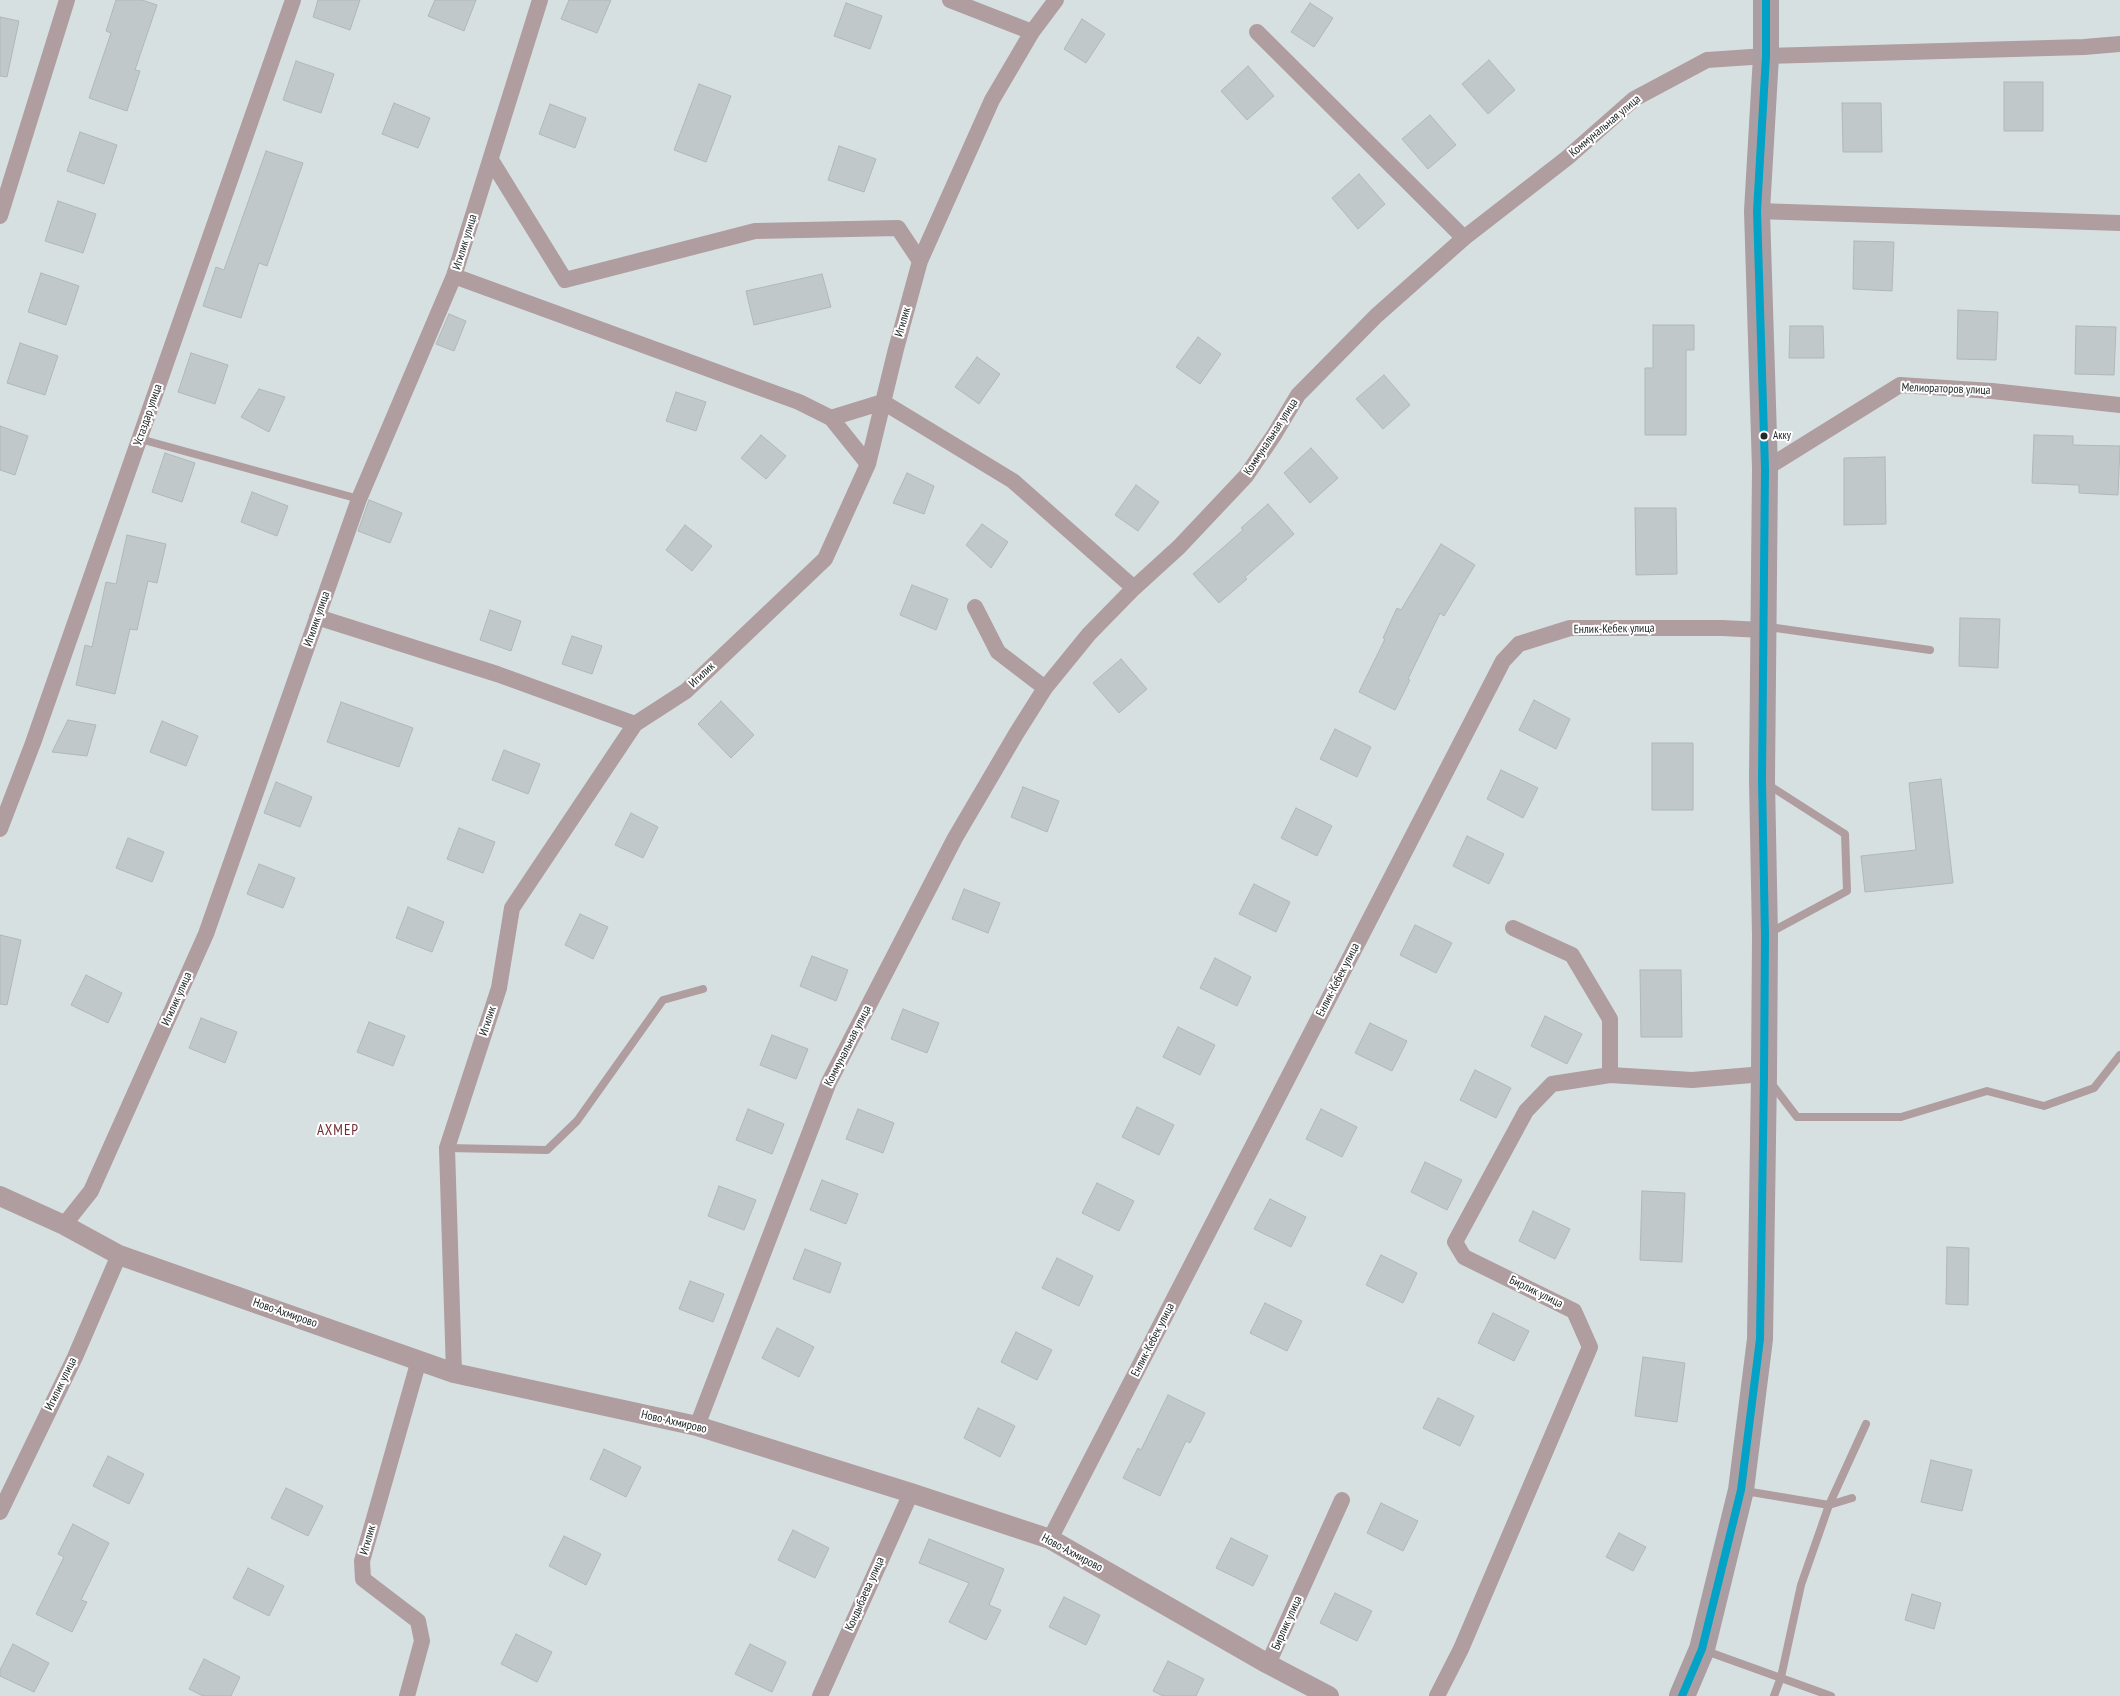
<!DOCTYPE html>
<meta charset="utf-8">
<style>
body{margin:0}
canvas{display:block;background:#d6e0e1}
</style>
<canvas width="2120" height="1696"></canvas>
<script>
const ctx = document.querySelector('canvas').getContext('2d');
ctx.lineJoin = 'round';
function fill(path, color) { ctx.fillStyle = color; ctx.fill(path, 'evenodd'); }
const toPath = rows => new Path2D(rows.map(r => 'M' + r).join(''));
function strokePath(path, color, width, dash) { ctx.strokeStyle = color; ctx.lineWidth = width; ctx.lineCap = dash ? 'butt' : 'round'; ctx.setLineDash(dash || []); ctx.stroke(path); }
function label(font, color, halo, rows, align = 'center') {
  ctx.font = font + ' "PT Sans Narrow",sans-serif'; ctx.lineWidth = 4; ctx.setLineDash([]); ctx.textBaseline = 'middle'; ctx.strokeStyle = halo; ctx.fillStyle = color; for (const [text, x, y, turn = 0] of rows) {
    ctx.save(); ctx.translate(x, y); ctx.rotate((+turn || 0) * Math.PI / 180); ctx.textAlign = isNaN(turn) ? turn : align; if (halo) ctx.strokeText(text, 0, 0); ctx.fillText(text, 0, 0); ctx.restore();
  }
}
const building = toPath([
 [116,0,142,0,157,5,135,70,140,71,127,111,89,98,111,33,106,31,116,0],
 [318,0,360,0,350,30,313,17,318,0],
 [435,0,476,0,464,31,428,16,435,0],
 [569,0,611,0,597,33,561,19,569,0],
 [846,3,882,16,870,49,834,36,846,3],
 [1310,3,1333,18,1314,47,1291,32,1310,3],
 [0,17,19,21,7,77,0,76,0,17],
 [1082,19,1105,34,1086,63,1064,49,1082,19],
 [1489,60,1515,90,1488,114,1462,84,1489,60],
 [296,61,334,74,321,113,283,100,296,61],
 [1248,66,1274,96,1247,120,1221,91,1248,66],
 [2004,82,2043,82,2043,131,2004,131,2004,82],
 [699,84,731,96,706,162,674,150,699,84],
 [394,103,430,118,418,148,382,134,394,103],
 [1842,103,1881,103,1882,152,1843,152,1842,103],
 [550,104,586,118,575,148,539,134,550,104],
 [1430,115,1456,145,1428,169,1402,139,1430,115],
 [80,132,117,145,104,184,67,171,80,132],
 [839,146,876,159,864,192,828,180,839,146],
 [266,151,303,163,267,266,259,263,241,318,203,306,216,267,224,270,266,151],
 [1359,174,1385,204,1358,229,1332,198,1359,174],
 [58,201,96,214,83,253,45,241,58,201],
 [1854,241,1894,242,1892,291,1853,289,1854,241],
 [41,273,79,286,66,325,28,312,41,273],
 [822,274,831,307,754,325,746,291,822,274],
 [1958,310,1998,312,1996,360,1957,359,1958,310],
 [449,314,466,321,454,351,436,344,449,314],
 [1653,325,1694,325,1694,350,1686,350,1686,435,1645,435,1645,368,1653,368,1653,325],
 [1790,326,1823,326,1824,358,1789,358,1790,326],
 [2076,326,2116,327,2114,375,2075,374,2076,326],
 [1198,337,1221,354,1200,384,1176,367,1198,337],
 [20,343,58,356,45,395,7,383,20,343],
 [191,353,228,365,215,404,178,392,191,353],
 [977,357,1000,374,979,404,955,387,977,357],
 [1384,375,1410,405,1383,429,1356,399,1384,375],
 [259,389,285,397,269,432,241,417,259,389],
 [676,392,706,402,696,431,666,421,676,392],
 [0,426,28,436,15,475,0,470,0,426],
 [761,435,786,456,766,479,741,458,761,435],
 [2034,435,2073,436,2073,445,2120,446,2118,495,2079,493,2079,485,2032,483,2034,435],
 [1311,448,1338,478,1310,503,1284,473,1311,448],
 [165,453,195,463,182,502,152,492,165,453],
 [1885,457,1886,524,1844,525,1844,458,1885,457],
 [907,473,934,486,924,514,893,503,907,473],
 [1136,485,1159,502,1138,531,1115,515,1136,485],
 [252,492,288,506,277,536,241,522,252,492],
 [369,500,402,513,390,543,358,531,369,500],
 [1268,504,1294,534,1245,577,1247,579,1219,603,1193,574,1243,530,1241,528,1268,504],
 [1635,508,1676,508,1677,574,1636,575,1635,508],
 [982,524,1008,542,991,568,966,545,982,524],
 [685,525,712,546,692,571,666,550,685,525],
 [127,535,166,544,157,583,148,581,137,630,130,629,115,694,76,685,85,645,92,647,106,582,116,584,127,535],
 [1441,544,1475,565,1444,616,1440,613,1408,679,1410,680,1395,710,1359,692,1385,639,1383,638,1397,608,1401,610,1441,544],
 [912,585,948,599,936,630,900,615,912,585],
 [490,610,521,621,511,651,480,640,490,610],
 [1960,618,2000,619,1998,668,1959,666,1960,618],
 [572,636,602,646,592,674,562,664,572,636],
 [1121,659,1147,689,1119,713,1093,683,1121,659],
 [1534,700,1570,719,1556,749,1519,730,1534,700],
 [721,701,754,735,731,758,698,724,721,701],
 [341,702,413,728,399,767,327,742,341,702],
 [68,720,96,725,87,756,52,752,68,720],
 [162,721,198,736,186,766,150,752,162,721],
 [1335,729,1371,747,1357,777,1320,759,1335,729],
 [1652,743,1693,743,1693,810,1652,810,1652,743],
 [504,750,540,764,528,794,492,780,504,750],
 [1501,770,1538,788,1523,818,1487,799,1501,770],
 [1941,779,1953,883,1865,892,1861,856,1916,850,1909,783,1941,779],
 [276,782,312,797,300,827,264,813,276,782],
 [1023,787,1059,801,1047,832,1011,817,1023,787],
 [1296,808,1332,826,1317,856,1281,838,1296,808],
 [631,813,658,827,643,858,615,845,631,813],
 [459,828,495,842,483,873,447,859,459,828],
 [1467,836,1504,854,1489,884,1453,866,1467,836],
 [128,838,164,852,152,882,116,868,128,838],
 [259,864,295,878,283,908,247,894,259,864],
 [1254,884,1290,902,1276,932,1239,914,1254,884],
 [964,889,1000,903,988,933,952,919,964,889],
 [408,907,444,922,432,952,396,938,408,907],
 [580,914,608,927,593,959,565,945,580,914],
 [1415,925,1452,943,1436,973,1400,955,1415,925],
 [0,935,21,940,7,1005,0,1004,0,935],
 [812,956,848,970,836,1001,800,986,812,956],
 [1215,958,1251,977,1237,1006,1200,988,1215,958],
 [1640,970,1681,970,1682,1037,1641,1037,1640,970],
 [86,975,122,993,108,1023,71,1005,86,975],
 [903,1009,939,1023,927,1053,891,1039,903,1009],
 [1545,1016,1582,1034,1567,1064,1531,1046,1545,1016],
 [201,1018,237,1032,225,1063,189,1048,201,1018],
 [369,1022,405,1036,393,1066,357,1052,369,1022],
 [1370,1023,1407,1041,1392,1071,1355,1053,1370,1023],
 [1178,1027,1215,1045,1200,1075,1163,1057,1178,1027],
 [772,1035,808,1049,796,1079,760,1065,772,1035],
 [1475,1070,1511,1088,1496,1118,1460,1100,1475,1070],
 [1137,1107,1174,1125,1159,1155,1122,1137,1137,1107],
 [748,1109,784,1124,772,1154,736,1140,748,1109],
 [858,1109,894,1123,883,1153,846,1139,858,1109],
 [1321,1109,1357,1127,1342,1157,1306,1139,1321,1109],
 [1425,1162,1462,1180,1447,1210,1411,1192,1425,1162],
 [822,1180,858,1194,846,1224,810,1210,822,1180],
 [1097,1183,1134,1201,1119,1231,1082,1213,1097,1183],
 [719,1186,756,1200,744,1230,708,1216,719,1186],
 [1642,1191,1685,1193,1682,1262,1640,1260,1642,1191],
 [1270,1199,1306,1217,1291,1247,1254,1229,1270,1199],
 [1533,1211,1570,1229,1555,1259,1519,1241,1533,1211],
 [1947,1247,1969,1248,1968,1305,1946,1304,1947,1247],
 [805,1249,841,1263,830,1293,793,1279,805,1249],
 [1381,1255,1417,1273,1403,1303,1366,1285,1381,1255],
 [1057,1258,1093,1276,1079,1306,1042,1288,1057,1258],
 [690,1281,724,1294,713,1322,679,1309,690,1281],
 [1265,1303,1302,1321,1287,1351,1250,1333,1265,1303],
 [1493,1313,1529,1331,1514,1361,1478,1343,1493,1313],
 [777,1328,814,1347,799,1377,762,1358,777,1328],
 [1016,1332,1052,1350,1037,1380,1001,1362,1016,1332],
 [1643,1357,1685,1363,1677,1422,1635,1416,1643,1357],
 [1168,1395,1205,1413,1190,1443,1186,1441,1160,1496,1123,1478,1138,1448,1141,1450,1168,1395],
 [1438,1398,1474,1416,1460,1446,1423,1428,1438,1398],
 [978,1408,1015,1426,1000,1457,964,1438,978,1408],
 [604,1449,641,1467,626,1497,590,1479,604,1449],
 [108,1456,144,1474,129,1504,93,1486,108,1456],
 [1931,1460,1972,1470,1962,1511,1921,1502,1931,1460],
 [286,1488,323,1506,308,1536,271,1518,286,1488],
 [1381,1503,1418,1521,1403,1551,1367,1533,1381,1503],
 [73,1524,109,1543,81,1600,87,1602,72,1632,36,1614,64,1557,58,1554,73,1524],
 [793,1530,829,1548,815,1578,778,1560,793,1530],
 [1619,1533,1646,1547,1633,1571,1606,1557,1619,1533],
 [564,1536,601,1554,586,1585,549,1566,564,1536],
 [1231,1538,1268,1556,1253,1586,1216,1568,1231,1538],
 [929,1539,1004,1569,989,1605,1001,1610,986,1640,949,1622,969,1583,919,1563,929,1539],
 [248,1568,284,1586,269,1616,233,1598,248,1568],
 [1335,1593,1372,1611,1357,1641,1320,1623,1335,1593],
 [1912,1594,1941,1603,1934,1629,1905,1620,1912,1594],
 [1064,1597,1100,1615,1086,1645,1049,1627,1064,1597],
 [516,1634,552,1652,537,1682,501,1664,516,1634],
 [13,1644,49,1663,34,1692,0,1676,0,1670,13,1644],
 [750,1644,786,1662,772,1692,735,1674,750,1644],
 [204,1659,240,1677,231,1696,203,1696,189,1689,204,1659],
 [1168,1661,1204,1679,1196,1696,1163,1696,1153,1691,1168,1661]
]);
const service = toPath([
 [140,439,359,499],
 [1767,629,1776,628,1930,650],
 [1767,784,1845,834,1847,891,1771,932],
 [1771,1083,1797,1117,1901,1117,1987,1091,2044,1106,2094,1088,2120,1055],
 [447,1148,547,1150,577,1121,663,1000,703,989],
 [1745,1491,1829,1505,1852,1498],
 [1706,1651,1831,1696],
 [1774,1696,1781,1677,1801,1585,1829,1505,1866,1424]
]);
const minor = toPath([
 [950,0,1032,32],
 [1257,32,1464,238],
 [491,160,565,280,755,231,898,228,920,261],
 [1757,211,2120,223],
 [0,216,67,0],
 [454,276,799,402,831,418,868,464],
 [831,418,883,402,1013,481,1134,588],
 [1765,469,1900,385,1992,391,2120,405],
 [975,607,998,652,1045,688],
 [317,617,497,674,635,724],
 [0,829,33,743,293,0],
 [1513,928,1572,955,1610,1019,1610,1075],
 [64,1225,91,1191,206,934,359,499,454,276,540,0],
 [454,1373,447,1148,499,988,512,908,635,724,686,691,825,559,868,464,896,349,920,261,992,100,1032,32,1056,0],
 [697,1426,829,1082,955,838,1016,734,1045,688,1089,634,1134,588,1179,547,1246,476,1274,435,1298,395,1376,316,1464,238,1567,158,1634,99,1707,60,1766,56,2084,47,2120,44],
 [0,1512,75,1357,119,1255],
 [1050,1539,1503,661,1519,644,1570,628,1722,628,1762,630],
 [1268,1664,1342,1500],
 [407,1696,422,1641,418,1621,363,1579,362,1561,419,1360],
 [820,1696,911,1493],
 [1437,1696,1461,1649,1590,1347,1574,1311,1464,1257,1455,1242,1526,1111,1552,1084,1610,1075,1692,1080,1764,1074]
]);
const tertiary = toPath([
 [0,1196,64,1225,119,1255,454,1373,697,1426,911,1493,1050,1539,1268,1664,1329,1696]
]);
const trunk = toPath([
 [1682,1696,1702,1649,1741,1490,1760,1339,1764,1074,1765,936,1762,780,1765,469,1757,211,1766,56,1766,0]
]);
const bus1 = toPath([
 [1682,1696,1702,1649,1741,1490,1760,1339,1764,1074,1765,936,1762,780,1765,469,1757,211,1766,56,1766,0]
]);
const markers = [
 [1764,436,4.5,"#22282a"]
];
const busNames = [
 ["Акку",1773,436]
];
const streetNames = [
 ["Коммунальная улица",1605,126,-40],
 ["Игилик улица",465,242,-73],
 ["Игилик",903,322,-74],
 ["Мелиораторов улица",1946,389,2],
 ["Устаздар улица",148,415,-71],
 ["Коммунальная улица",1271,437,-57],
 ["Игилик улица",317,619,-71],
 ["Енлик-Кебек улица",1614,629,-1],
 ["Игилик",702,675,-44],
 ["Енлик-Кебек улица",1338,980,-63],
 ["Игилик улица",177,999,-66],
 ["Игилик",488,1021,-72],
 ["Коммунальная улица",848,1046,-63],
 ["Бирлик улица",1536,1292,26],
 ["Ново-Ахмирово",285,1313,19],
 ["Енлик-Кебек улица",1153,1340,-63],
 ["Игилик улица",61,1384,-64],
 ["Ново-Ахмирово",674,1422,13],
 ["Игилик",368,1540,-74],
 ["Ново-Ахмирово",1072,1553,28],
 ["Кондыбаева улица",865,1594,-66],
 ["Бирлик улица",1287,1623,-66]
];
const quarterNames = [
 ["АХМЕР",338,1131]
];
fill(building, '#c0c8c9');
strokePath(building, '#b0b8b9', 1);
strokePath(service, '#af9da0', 8);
strokePath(minor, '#af9da0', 16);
strokePath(tertiary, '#af9da0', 20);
strokePath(trunk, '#ab9ea2', 26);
strokePath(bus1, '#02a3c6', 8);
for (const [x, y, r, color] of markers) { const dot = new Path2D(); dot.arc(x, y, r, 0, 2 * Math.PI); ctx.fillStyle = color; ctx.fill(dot); strokePath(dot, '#fff', 2); }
label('11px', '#22282a', '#fff', busNames, 'left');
label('12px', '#22282a', '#fff', streetNames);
ctx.letterSpacing = '1px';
label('15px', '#722c36', '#fff', quarterNames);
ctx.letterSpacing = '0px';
</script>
